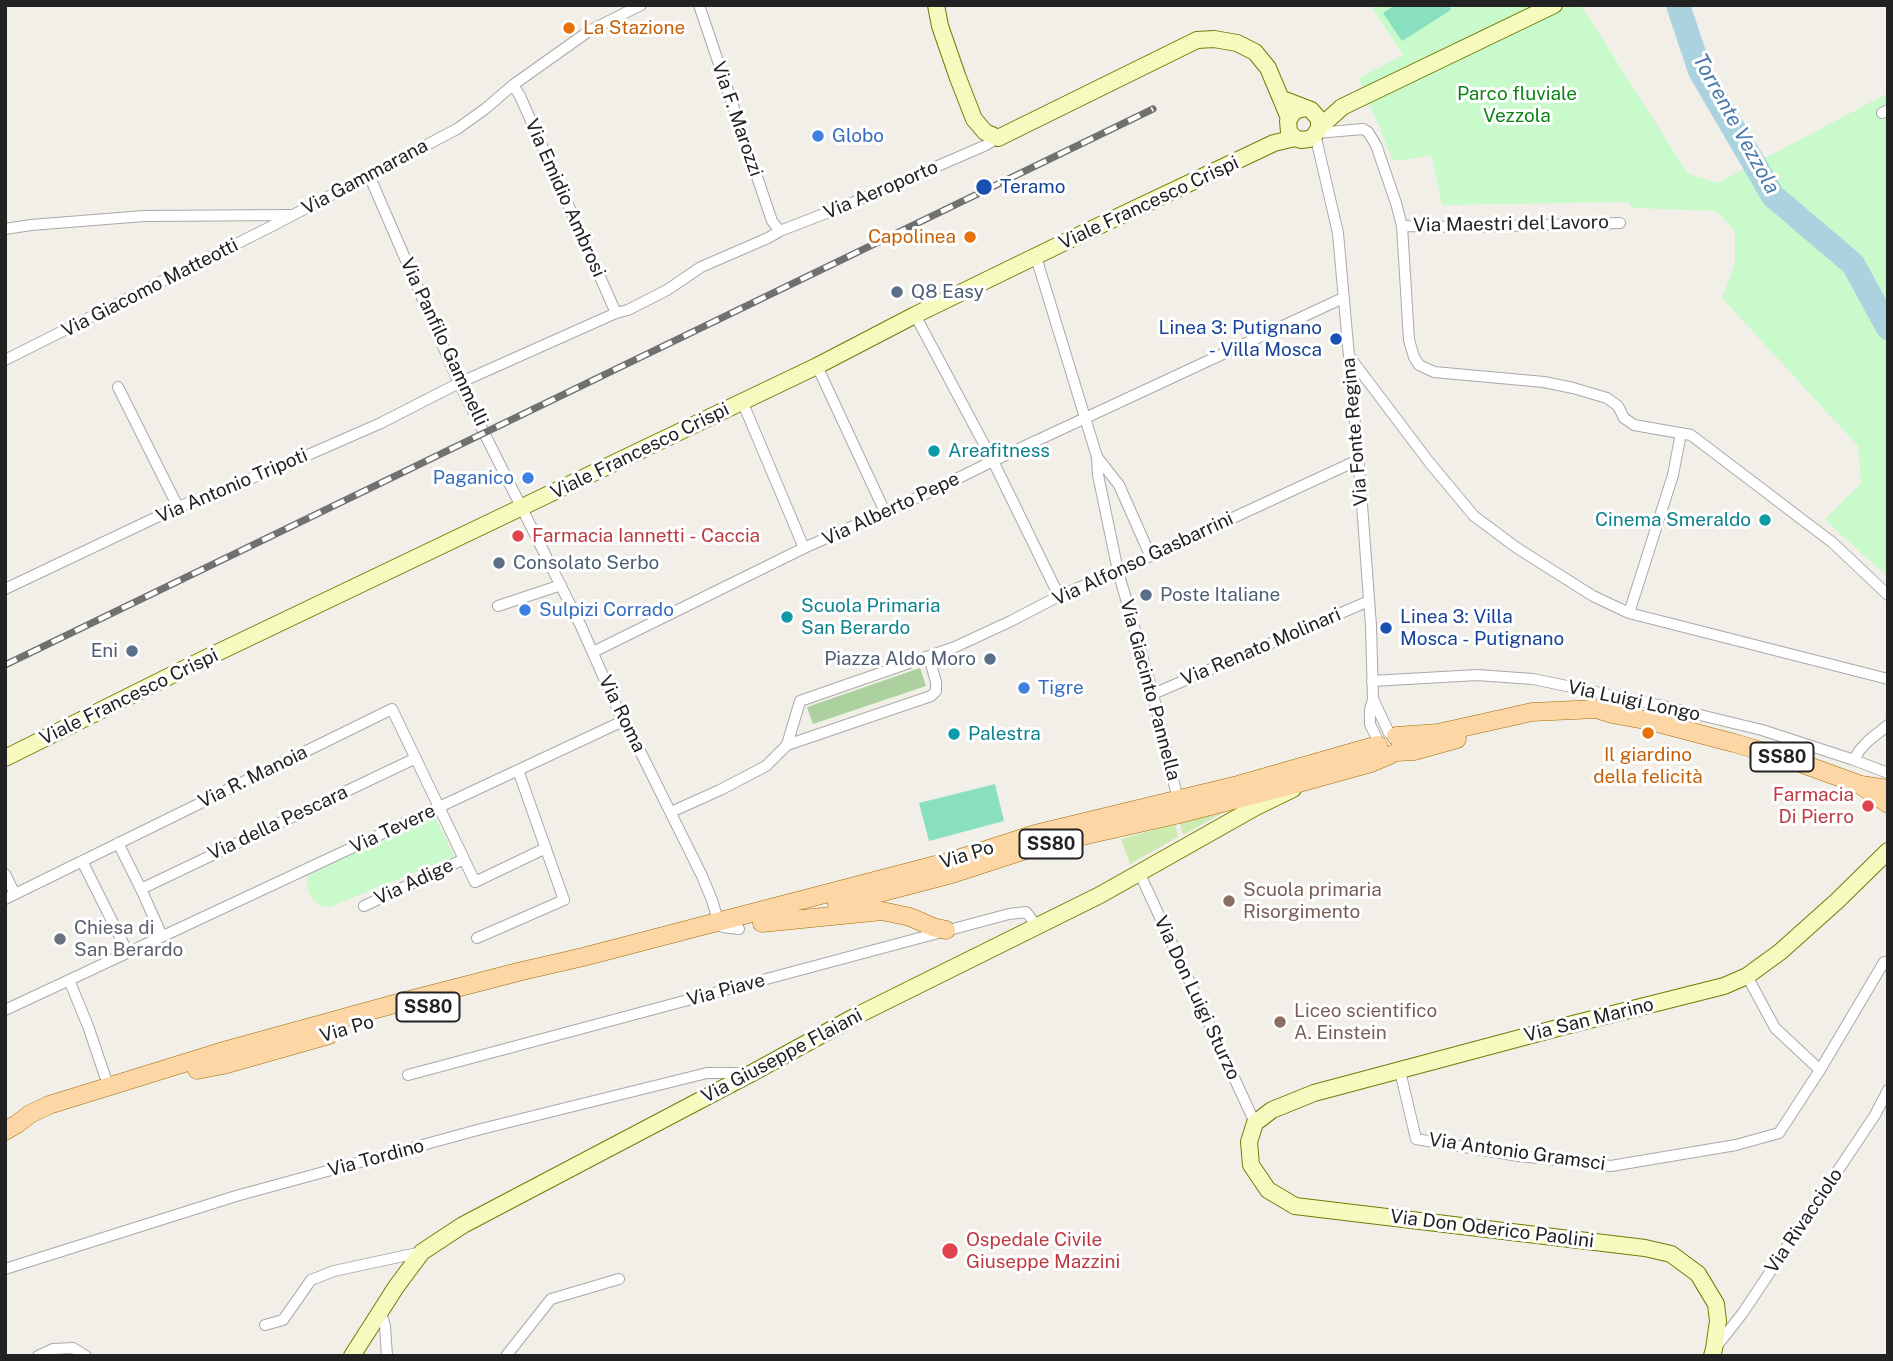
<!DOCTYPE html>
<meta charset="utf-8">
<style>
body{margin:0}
#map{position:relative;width:1893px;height:1361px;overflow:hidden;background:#f2efe9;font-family:"Public Sans",sans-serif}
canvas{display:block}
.frame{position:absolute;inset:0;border:7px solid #222;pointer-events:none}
</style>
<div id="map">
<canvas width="1893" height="1361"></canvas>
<div class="frame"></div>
</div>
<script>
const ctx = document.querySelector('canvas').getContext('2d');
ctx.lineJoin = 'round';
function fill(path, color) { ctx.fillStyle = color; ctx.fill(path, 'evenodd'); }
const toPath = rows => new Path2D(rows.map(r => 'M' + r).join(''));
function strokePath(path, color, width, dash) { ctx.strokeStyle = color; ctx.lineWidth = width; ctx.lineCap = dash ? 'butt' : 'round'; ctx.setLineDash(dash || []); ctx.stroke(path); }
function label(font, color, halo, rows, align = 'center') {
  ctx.font = font + ' "Public Sans",sans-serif'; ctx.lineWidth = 6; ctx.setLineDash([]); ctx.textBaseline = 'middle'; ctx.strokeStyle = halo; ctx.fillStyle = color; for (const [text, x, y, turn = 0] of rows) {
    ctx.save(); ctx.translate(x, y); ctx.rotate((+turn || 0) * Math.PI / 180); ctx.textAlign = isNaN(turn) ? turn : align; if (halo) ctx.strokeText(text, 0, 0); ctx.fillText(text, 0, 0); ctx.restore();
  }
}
const grass = toPath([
 [1224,812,1183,835,1180,823],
 [1175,824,1178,837,1130,864,1121,839]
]);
const forest = toPath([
 [920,668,926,686,813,724,807,707]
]);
const park = toPath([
 [1370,5,1581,5,1688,174,1718,183,1888,93,1888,577,1825,520,1861,483,1858,446,1722,298,1735,263,1735,231,1717,211,1633,208,1628,202,1442,205,1432,156,1393,161,1359,78,1403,55],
 [434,815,454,856,330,907,322,906,314,901,308,891,307,881,309,874]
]);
const pitch = toPath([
 [1395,5,1448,5,1451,10,1402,41,1383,13],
 [995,784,1004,821,929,841,919,803]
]);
const river = toPath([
 [1678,5,1700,71,1773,196,1853,264,1888,328]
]);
const street = toPath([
 [699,5,772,221,780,231],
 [513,85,520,96,616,313],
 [1882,113,1888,110],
 [1317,133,1363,129,1368,132,1376,145,1396,203,1402,226,1409,340,1414,357,1419,365,1434,372,1544,382,1573,388,1607,398,1618,406,1624,418,1634,425,1691,435,1833,543,1888,595],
 [1315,134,1338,233,1361,491,1371,626,1373,699,1370,710,1370,724,1378,741],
 [369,175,459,383,580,624,623,721,642,755,702,876,712,900,719,924,723,927,739,929],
 [1402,226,1467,227,1620,223],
 [5,229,31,225,144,216,291,215],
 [1036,257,1097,457,1098,475,1118,571,1153,694,1178,800],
 [915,315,993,461,1059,596],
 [1349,356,1429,462,1474,516,1517,548,1593,596,1629,613,1888,679],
 [5,360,272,226,457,129,485,109,513,85,589,31,641,5],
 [817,366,885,512],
 [118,387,178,507],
 [742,401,804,548],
 [1097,457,1119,485,1150,555],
 [5,589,178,507,285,465,381,423,459,383,616,313,628,310,667,290,701,267,768,238,780,231,854,202,910,178,984,146,998,138],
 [498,606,561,585],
 [1629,613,1673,475,1681,433],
 [593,652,804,548,934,490,993,461,1343,298],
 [1372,681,1477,675,1533,679,1663,706,1762,730,1854,760,1888,773],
 [1153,694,1369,601],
 [1373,699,1389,733],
 [787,745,931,696,936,691,936,682,929,657],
 [1854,760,1859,751,1868,741,1888,725],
 [671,812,720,790,766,766,787,745,800,701,955,647,1011,621,1059,596,1118,571,1358,460],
 [118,843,141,889,162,936],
 [82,861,128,953],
 [1139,872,1255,1123],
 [5,874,15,894],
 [141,889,416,758],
 [5,899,392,709,475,882,546,848],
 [364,906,464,859],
 [477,938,564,900,518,770],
 [1747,976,1775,1028,1820,1070],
 [69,980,88,1026,109,1088],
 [5,1010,623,721],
 [1400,1071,1416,1139,1519,1156,1611,1166,1736,1145,1779,1133,1820,1070,1884,962],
 [408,1075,1009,914,1026,912,1038,927],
 [5,1269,236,1196,481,1129,707,1073,749,1073],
 [381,1313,385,1326,387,1356],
 [265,1325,283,1320,311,1280,334,1271,422,1252],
 [1716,1347,1742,1314,1875,1115,1888,1090],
 [38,1356,53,1349,73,1348,86,1356],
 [506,1356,551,1299,619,1279]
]);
const secondary = toPath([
 [936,5,940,26,958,78,974,119,985,132,998,138,1197,40,1214,39,1237,43,1255,52,1268,68,1289,118],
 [1282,99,1311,110,1319,119,1319,128,1314,136,1309,139,1301,140,1295,138,1289,132,1288,121,1294,111,1305,108],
 [1319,128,1342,107,1554,5],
 [5,758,200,661,817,366,915,315,1069,240,1274,143,1295,138],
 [352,1356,396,1287,422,1252,463,1225,752,1073,856,1016,1100,895,1256,807,1293,789],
 [1712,1356,1714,1349,1718,1321,1716,1304,1698,1274,1671,1254,1645,1248,1295,1206,1268,1190,1251,1165,1249,1142,1255,1123,1272,1110,1314,1093,1565,1026,1724,986,1747,976,1780,952,1837,901,1888,851]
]);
const primary = toPath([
 [1396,736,1438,733,1532,712,1596,709,1612,714,1650,721,1734,743,1789,759,1861,785,1888,789],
 [1397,752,1414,751,1457,739],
 [1863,787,1888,804],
 [837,904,952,874,1038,846,1175,815,1288,786,1371,763,1390,755],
 [762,923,882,911,910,917,933,927,946,930],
 [197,1070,223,1065,329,1035],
 [5,1131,17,1124,30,1114,49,1105,220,1052,398,1003,522,971,583,957,951,861,1035,834,1238,785,1378,745]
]);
const rail = toPath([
 [5,665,1153,109]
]);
const markers = [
 [569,28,7,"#e8710a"],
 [818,136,7,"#3f7fe0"],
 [984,187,9,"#1a4fb4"],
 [970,237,7,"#e8710a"],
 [897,292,7,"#5c6f8a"],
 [1336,339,7,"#1a4fb4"],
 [934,451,7,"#0f9aa8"],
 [528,478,7,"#3f7fe0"],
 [1765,520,7,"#0f9aa8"],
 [518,536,7,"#e0444e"],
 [499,563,7,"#5c6f8a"],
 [1146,595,7,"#5c6f8a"],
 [525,610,7,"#3f7fe0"],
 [787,617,7,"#0f9aa8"],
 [1386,628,7,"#1a4fb4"],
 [132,651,7,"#5c6f8a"],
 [990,659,7,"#5c6f8a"],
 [1024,688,7,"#3f7fe0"],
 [1648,733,7,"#e8710a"],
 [954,734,7,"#0f9aa8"],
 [1868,806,7,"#e0444e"],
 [1229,901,7,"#8d6e63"],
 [60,939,7,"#6b7280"],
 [1280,1022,7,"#8d6e63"],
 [950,1251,9,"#e0444e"]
];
const shields = [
 [1782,757,63],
 [1051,844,63],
 [428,1007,63]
];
const shieldNames = [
 ["SS80",1782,757],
 ["SS80",1051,844],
 ["SS80",428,1007]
];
const foodNames = [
 ["La Stazione",583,28],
 ["Capolinea",956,237,"right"],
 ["Il giardino",1648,755,"center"],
 ["della felicità",1648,777,"center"]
];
const parkNames = [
 ["Parco fluviale",1517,94],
 ["Vezzola",1517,116]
];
const streetNames = [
 ["Via F. Marozzi",737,119,71],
 ["Via Gammarana",365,177,-28],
 ["Via Aeroporto",881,190,-23],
 ["Via Emidio Ambrosi",565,198,66],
 ["Viale Francesco Crispi",1149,203,-25],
 ["Via Maestri del Lavoro",1511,224,-1],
 ["Via Giacomo Matteotti",150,288,-27],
 ["Via Panfilo Gammelli",444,342,65],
 ["Via Fonte Regina",1355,432,-95],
 ["Viale Francesco Crispi",640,451,-26],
 ["Via Antonio Tripoti",232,486,-23],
 ["Via Alberto Pepe",891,509,-25],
 ["Via Alfonso Gasbarrini",1143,559,-25],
 ["Via Renato Molinari",1261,647,-23],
 ["Via Giacinto Pannella",1150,690,75],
 ["Viale Francesco Crispi",129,697,-26],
 ["Via Luigi Longo",1634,701,12],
 ["Via Roma",622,714,64],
 ["Via R. Manoia",253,777,-26],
 ["Via della Pescara",278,823,-25],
 ["Via Tevere",393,829,-25],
 ["Via Po",967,855,-17],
 ["Via Adige",414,882,-25],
 ["Via Piave",726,990,-15],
 ["Via Don Luigi Sturzo",1197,998,65],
 ["Via San Marino",1589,1020,-14],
 ["Via Po",347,1029,-16],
 ["Via Giuseppe Flaiani",782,1056,-28],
 ["Via Antonio Gramsci",1517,1152,8],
 ["Via Tordino",376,1158,-15],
 ["Via Rivacciolo",1804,1221,-56],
 ["Via Don Oderico Paolini",1492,1229,7]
];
const shopNames = [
 ["Globo",832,136],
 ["Paganico",514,478,"right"],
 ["Sulpizi Corrado",539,610],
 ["Tigre",1038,688]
];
const transitNames = [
 ["Teramo",1000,187],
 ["Linea 3: Putignano",1322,328,"right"],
 ["- Villa Mosca",1322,350,"right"],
 ["Linea 3: Villa",1400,617],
 ["Mosca - Putignano",1400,639]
];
const serviceNames = [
 ["Q8 Easy",911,292],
 ["Consolato Serbo",513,563],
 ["Poste Italiane",1160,595],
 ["Eni",118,651,"right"],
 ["Piazza Aldo Moro",976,659,"right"]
];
const cultureNames = [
 ["Areafitness",948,451],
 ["Cinema Smeraldo",1751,520,"right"],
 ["Scuola Primaria",801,606],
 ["San Berardo",801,628],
 ["Palestra",968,734]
];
const healthNames = [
 ["Farmacia Iannetti - Caccia",532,536],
 ["Farmacia",1854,795,"right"],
 ["Di Pierro",1854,817,"right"],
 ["Ospedale Civile",966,1240],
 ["Giuseppe Mazzini",966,1262]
];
const educationNames = [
 ["Scuola primaria",1243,890],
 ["Risorgimento",1243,912],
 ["Liceo scientifico",1294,1011],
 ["A. Einstein",1294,1033]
];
const worshipNames = [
 ["Chiesa di",74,928],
 ["San Berardo",74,950]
];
const waterNames = [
 ["Torrente Vezzola",1736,124,61]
];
fill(grass, '#cdebb0');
fill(forest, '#add19e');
fill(park, '#c8facc');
fill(pitch, '#88e0be');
strokePath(river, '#aad3df', 24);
strokePath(street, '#a9a9a9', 12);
strokePath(secondary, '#707d05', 18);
strokePath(primary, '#a06b00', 19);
strokePath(street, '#fff', 10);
strokePath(secondary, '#f7fabf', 16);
strokePath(primary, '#fcd6a4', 18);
strokePath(rail, '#707070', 7);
strokePath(rail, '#fff', 4.5, [13]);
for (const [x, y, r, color] of markers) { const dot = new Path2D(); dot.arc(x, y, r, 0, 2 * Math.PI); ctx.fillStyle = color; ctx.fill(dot); strokePath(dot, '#fff', 2.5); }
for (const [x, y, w] of shields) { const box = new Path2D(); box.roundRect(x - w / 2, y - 14.5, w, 29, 5); ctx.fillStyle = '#fff'; ctx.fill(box); strokePath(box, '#222', 2); }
label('bold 18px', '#222', null, shieldNames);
label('19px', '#c56008', '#fff', foodNames, 'left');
label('19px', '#0c8416', '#fff', parkNames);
label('19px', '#222', '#fff', streetNames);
label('19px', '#366cbe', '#fff', shopNames, 'left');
label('19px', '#164399', '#fff', transitNames, 'left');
label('19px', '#4e5e75', '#fff', serviceNames, 'left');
label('19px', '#0d838f', '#fff', cultureNames, 'left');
label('19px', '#be3a42', '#fff', healthNames, 'left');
label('19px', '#785e54', '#fff', educationNames, 'left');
label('19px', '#5b616d', '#fff', worshipNames, 'left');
label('italic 21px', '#4a7aab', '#fff', waterNames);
</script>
